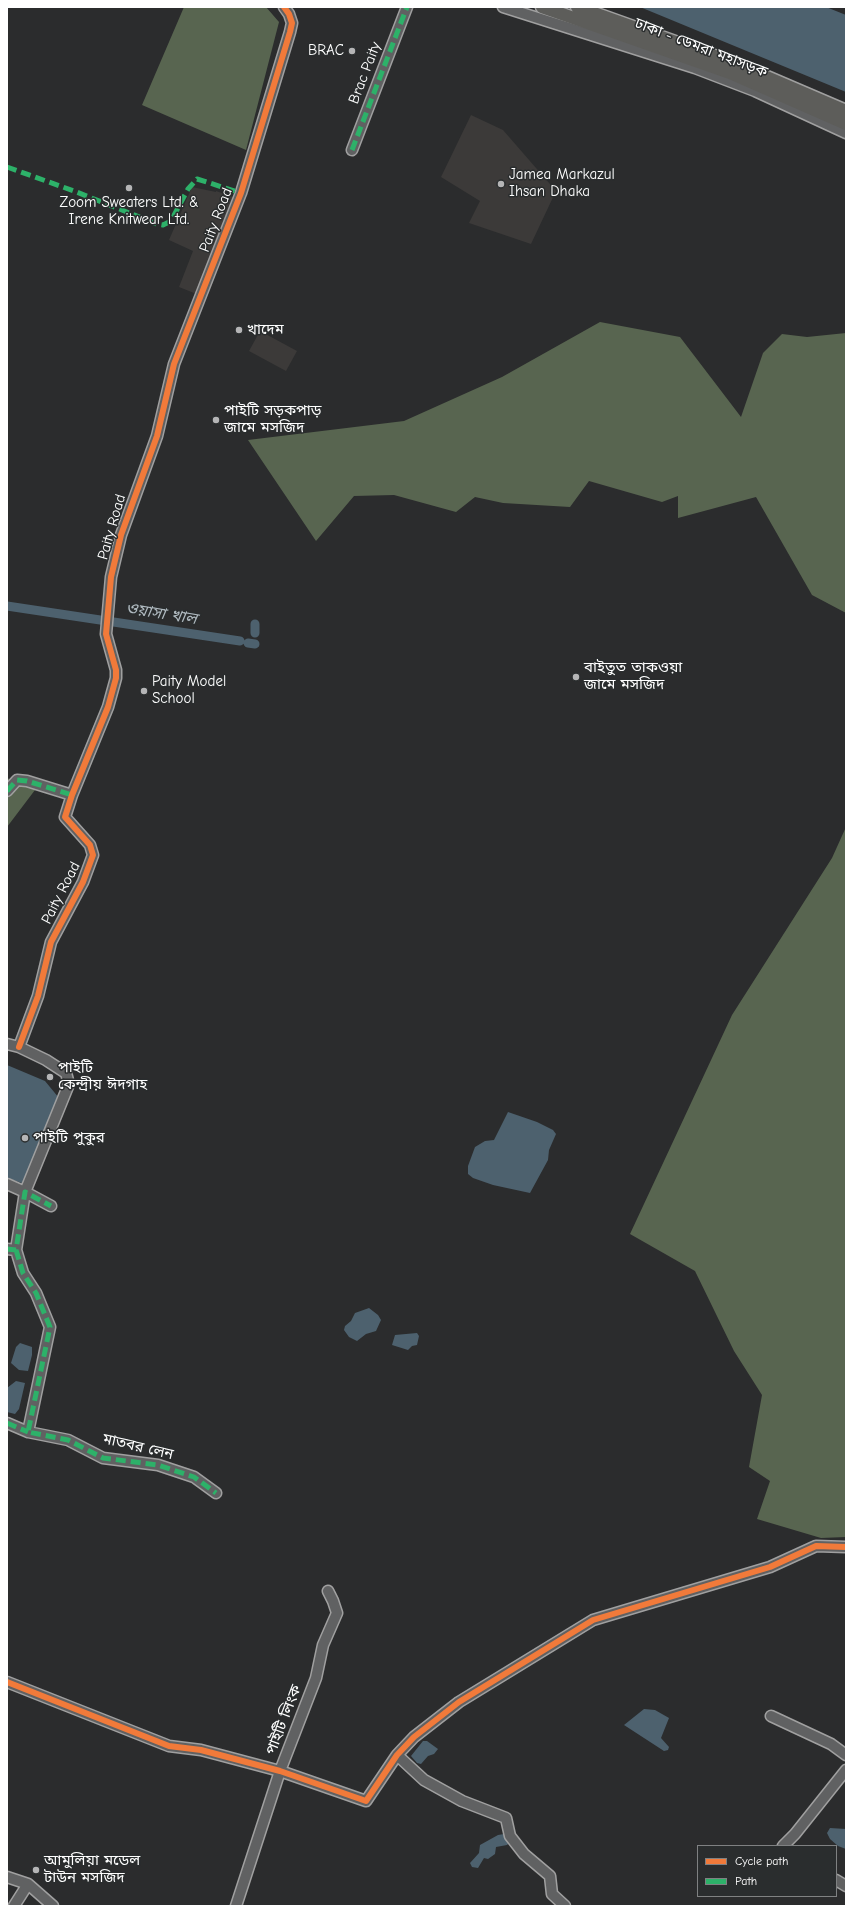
<!DOCTYPE html>
<meta charset="utf-8">
<style>
body{margin:0}
#map{position:relative;width:853px;height:1913px;overflow:hidden;background:#2b2c2d;font-family:"Comic Neue",sans-serif}
canvas{display:block}
.frame{position:absolute;inset:0;border:8px solid #fff;pointer-events:none}
.legend{position:absolute;left:697px;top:1845px;width:140px;height:52px;box-sizing:border-box;background:#2a2d2e;border:1px solid #7f8182;margin:0;padding:5px 7px;list-style:none;font-size:12px;color:#fff}
.legend li{display:flex;align-items:center;gap:8px;height:20px}
.legend b{width:20px;border:1px solid #7f8182}
</style>
<div id="map">
<canvas width="853" height="1913"></canvas>
<div class="frame"></div>
<ul class="legend">
<li><b style="height:5px;background:#f17a3a"></b>Cycle path</li>
<li><b style="height:5px;background:#2db169"></b>Path</li>
</ul>
</div>
<script>
const ctx = document.querySelector('canvas').getContext('2d');
ctx.lineJoin = 'round';
function fill(path, color) { ctx.fillStyle = color; ctx.fill(path, 'evenodd'); }
const toPath = rows => new Path2D(rows.map(r => 'M' + r).join(''));
function strokePath(path, color, width, dash) { ctx.strokeStyle = color; ctx.lineWidth = width; ctx.lineCap = dash ? 'butt' : 'round'; ctx.setLineDash(dash || []); ctx.stroke(path); }
function label(font, color, halo, rows, align = 'center') {
  ctx.font = font + ' "Comic Neue","Noto Sans Bengali",sans-serif'; ctx.lineWidth = 3; ctx.setLineDash([]); ctx.textBaseline = 'middle'; ctx.strokeStyle = halo; ctx.fillStyle = color; for (const [text, x, y, turn = 0] of rows) {
    ctx.save(); ctx.translate(x, y); ctx.rotate((+turn || 0) * Math.PI / 180); ctx.textAlign = isNaN(turn) ? turn : align; if (halo) ctx.strokeText(text, 0, 0); ctx.fillText(text, 0, 0); ctx.restore();
  }
}
const built = toPath([
 [471,115,503,130,556,191,531,244,469,223,480,201,441,177],
 [192,187,216,192,216,191,236,198,199,295,179,287,193,251,169,240],
 [260,331,297,351,286,371,249,351]
]);
const green = toPath([
 [184,7,266,7,279,22,246,150,142,105],
 [600,322,680,337,741,417,763,353,782,334,807,337,846,333,846,613,812,595,756,497,678,518,678,496,662,502,589,481,570,507,503,503,475,497,456,512,394,495,354,496,316,541,248,440,404,421,502,377],
 [7,778,35,790,7,827],
 [846,827,846,1537,821,1538,757,1519,770,1481,749,1467,762,1395,734,1351,695,1271,630,1234,732,1015,832,858]
]);
const water = toPath([
 [640,7,826,7,846,15,846,92],
 [7,1065,45,1081,59,1098,25,1184,7,1178],
 [508,1112,537,1122,553,1130,556,1134,549,1150,548,1160,530,1193,493,1185,473,1178,468,1174,468,1166,475,1147,485,1141,494,1140],
 [369,1308,378,1315,381,1320,376,1331,366,1334,357,1341,349,1337,344,1330,345,1326,351,1321,355,1313],
 [417,1333,419,1336,417,1345,412,1346,408,1350,392,1345,395,1335],
 [20,1343,32,1347,32,1355,28,1371,19,1370,11,1363,16,1347],
 [16,1381,25,1383,19,1409,15,1414,7,1412,7,1388],
 [644,1709,655,1710,669,1718,661,1738,669,1747,668,1750,664,1751,624,1725],
 [423,1741,427,1741,438,1749,434,1754,428,1756,421,1764,417,1763,411,1756],
 [830,1828,846,1829,846,1849,838,1846,830,1839,827,1833],
 [504,1834,511,1841,507,1845,496,1847,495,1854,488,1859,484,1858,478,1868,472,1867,470,1863,479,1853,480,1845,498,1835]
]);
const canal = toPath([
 [7,606,240,641],
 [255,624,255,633],
 [248,643,255,644]
]);
const minor = toPath([
 [503,7,695,68,755,91,846,133],
 [352,150,407,7],
 [7,791,17,780,27,781,72,795],
 [7,1044,19,1047,46,1060,66,1073,69,1084,25,1192,7,1184],
 [19,1047,38,996,51,942,83,882,93,855,90,845,65,817,72,795,108,707,116,678,116,670,106,634,111,577,121,535,157,436,174,364,241,193,290,32,292,23,289,14,284,7],
 [7,1249,16,1250,25,1192,51,1206],
 [16,1250,23,1273,36,1293,50,1327,28,1432,68,1440,103,1458,158,1465,194,1477,216,1493],
 [7,1423,28,1432],
 [7,1682,169,1746,201,1750,280,1771,366,1801,397,1755,414,1737,459,1702,593,1620,770,1567,816,1546,846,1547],
 [771,1716,831,1744,846,1755],
 [397,1755,424,1780,462,1801,506,1818,510,1836,524,1854,550,1876,552,1894,565,1906],
 [783,1846,795,1834,846,1770],
 [7,1877,28,1884,53,1906],
 [836,1880,846,1886],
 [14,1906,28,1884],
 [236,1906,280,1771,316,1678,323,1645,337,1613,333,1601,328,1591]
]);
const major = toPath([
 [542,7,730,73,846,124],
 [577,7,734,63,846,111]
]);
const quiet = toPath([
 [352,150,407,7],
 [7,167,74,191,157,224,163,225,171,221,188,189,197,179,241,193],
 [7,791,17,780,27,781,72,795],
 [7,1249,16,1250,25,1192,51,1206],
 [16,1250,23,1273,36,1293,50,1327,28,1432,68,1440,103,1458,158,1465,194,1477,216,1493],
 [7,1423,28,1432]
]);
const cycleway = toPath([
 [19,1047,38,996,51,942,83,882,93,855,90,845,65,817,72,795,108,707,116,678,116,670,106,634,111,577,121,535,157,436,174,364,241,193,290,32,292,23,289,14,284,7],
 [7,1682,169,1746,201,1750,280,1771,366,1801,397,1755,414,1737,459,1702,593,1620,770,1567,816,1546,846,1547]
]);
const markers = [
 [352,51,4,"#b5b5b6"],
 [501,184,4,"#b5b5b6"],
 [129,188,4,"#b5b5b6"],
 [239,330,4,"#b5b5b6"],
 [216,420,4,"#b5b5b6"],
 [576,677,4,"#b5b5b6"],
 [144,691,4,"#b5b5b6"],
 [50,1077,4,"#b5b5b6"],
 [25,1138,4,"#b5b5b6"],
 [36,1870,4,"#b5b5b6"]
];
const streetNames = [
 ["ঢাকা - ডেমরা মহাসড়ক",701,48,21],
 ["Brac Paity",365,73,-69],
 ["Paity Road",216,220,-69],
 ["Paity Road",112,527,-74],
 ["Paity Road",61,893,-63],
 ["মাতবর লেন",138,1447,13],
 ["পাইটি লিংক",284,1720,-69]
];
const poiNames = [
 ["BRAC",344,51,"right"],
 ["Jamea Markazul",509,175],
 ["Ihsan Dhaka",509,192],
 ["Zoom Sweaters Ltd. &",129,203,"center"],
 ["Irene Knitwear Ltd.",129,220,"center"],
 ["খাদেম",247,330],
 ["পাইটি সড়কপাড়",224,411],
 ["জামে মসজিদ",224,428],
 ["বাইতুত তাকওয়া",584,668],
 ["জামে মসজিদ",584,685],
 ["Paity Model",152,682],
 ["School",152,699],
 ["পাইটি",58,1068],
 ["কেন্দ্রীয় ঈদগাহ",58,1085],
 ["পাইটি পুকুর",33,1138],
 ["আমুলিয়া মডেল",44,1861],
 ["টাউন মসজিদ",44,1878]
];
const waterNames = [
 ["ওয়াসা খাল",161,614,9]
];
fill(built, '#3c3a39');
fill(green, '#586550');
fill(water, '#4d616e');
strokePath(canal, '#4d616e', 9);
strokePath(minor, '#a0a0a0', 13);
strokePath(major, '#a0a0a0', 15);
strokePath(minor, '#606162', 10);
strokePath(major, '#5d5d5a', 12);
strokePath(quiet, '#2db169', 5, [10, 5]);
strokePath(cycleway, '#f17a3a', 6);
for (const [x, y, r, color] of markers) { const dot = new Path2D(); dot.arc(x, y, r, 0, 2 * Math.PI); ctx.fillStyle = color; ctx.fill(dot); strokePath(dot, '#2a2d2e', 1.5); }
label('15px', '#fff', '#2a2d2e', streetNames);
label('15px', '#fff', '#2a2d2e', poiNames, 'left');
label('italic 16px', '#b0bac0', '#2a2d2e', waterNames);
</script>
